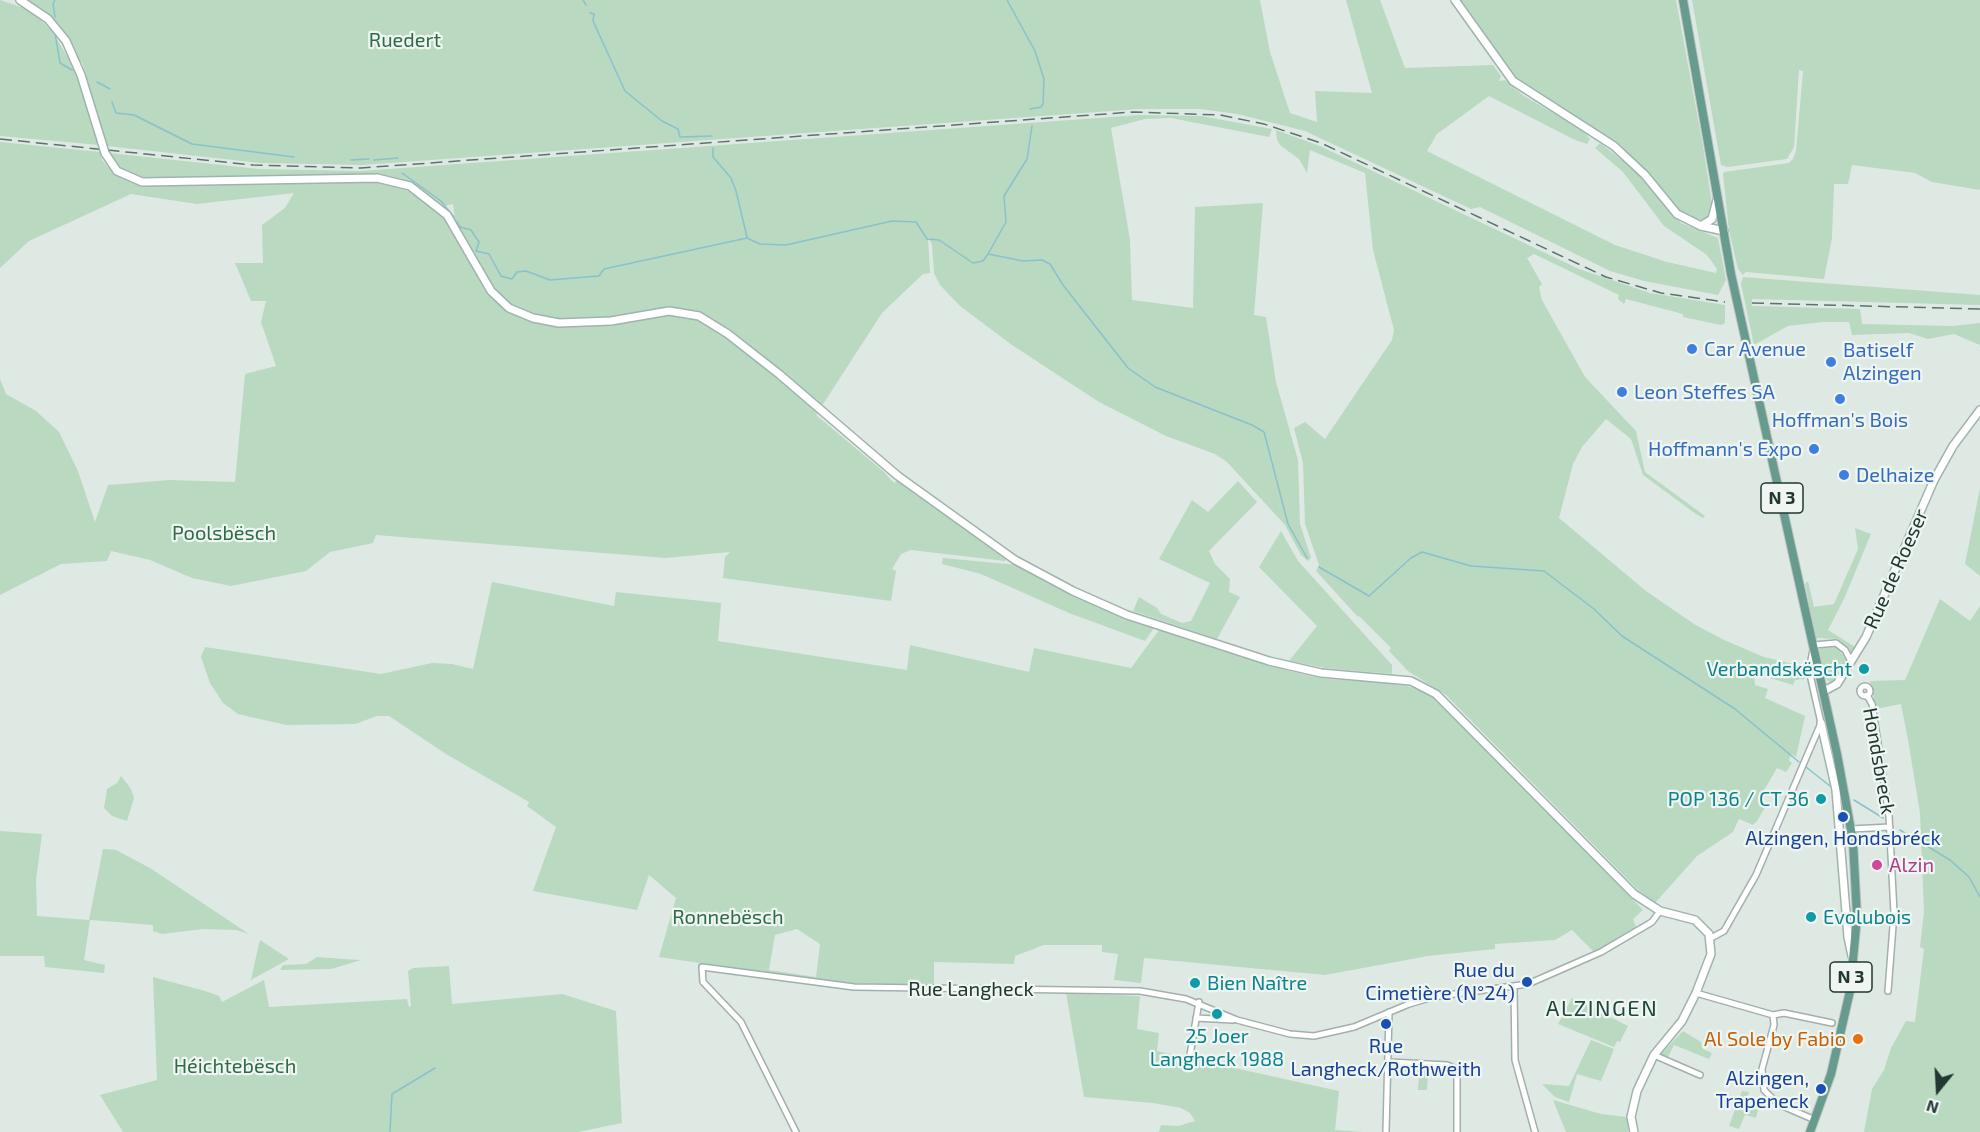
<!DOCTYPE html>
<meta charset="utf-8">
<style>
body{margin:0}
#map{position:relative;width:1980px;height:1132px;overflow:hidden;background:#dfe9e4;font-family:"Exo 2",sans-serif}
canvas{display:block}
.north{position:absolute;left:1908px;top:1060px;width:60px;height:60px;-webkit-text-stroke:4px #eff6f2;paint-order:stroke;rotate:198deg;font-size:16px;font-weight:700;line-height:24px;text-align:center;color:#213731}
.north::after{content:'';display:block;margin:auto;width:21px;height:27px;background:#213731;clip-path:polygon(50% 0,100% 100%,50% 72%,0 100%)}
</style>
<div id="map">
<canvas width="1980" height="1132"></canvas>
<div class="north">N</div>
</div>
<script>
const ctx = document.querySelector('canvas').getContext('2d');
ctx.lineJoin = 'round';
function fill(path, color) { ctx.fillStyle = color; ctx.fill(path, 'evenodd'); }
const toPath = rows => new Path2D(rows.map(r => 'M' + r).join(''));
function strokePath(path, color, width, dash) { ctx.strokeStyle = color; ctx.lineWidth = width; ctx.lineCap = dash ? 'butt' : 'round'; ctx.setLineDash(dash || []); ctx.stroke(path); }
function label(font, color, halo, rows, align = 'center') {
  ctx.font = font + ' "Exo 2",sans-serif'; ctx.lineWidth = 4.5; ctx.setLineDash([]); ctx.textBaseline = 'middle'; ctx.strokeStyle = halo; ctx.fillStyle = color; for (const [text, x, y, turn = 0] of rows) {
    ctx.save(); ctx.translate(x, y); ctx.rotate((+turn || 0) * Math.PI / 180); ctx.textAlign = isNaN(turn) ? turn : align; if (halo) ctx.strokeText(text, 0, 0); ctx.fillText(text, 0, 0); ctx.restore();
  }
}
const green = toPath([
 [0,0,30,10,52,31,72,64,75,64,99,145,0,136],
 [25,0,1260,0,1270,52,1290,113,1317,122,1315,91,1372,93,1346,0,1380,0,1405,68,1493,65,1501,76,1499,81,1505,80,1524,96,1581,129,1590,139,1587,144,1573,139,1489,96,1437,134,1427,151,1615,245,1667,262,1716,273,1717,269,1707,255,1664,226,1623,172,1595,148,1600,143,1632,168,1681,223,1718,238,1726,280,1718,295,1644,281,1610,271,1480,207,1471,209,1305,131,1237,114,1200,109,1139,109,362,165,260,163,107,146,82,62,80,62,74,48,71,49,66,41],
 [1458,0,1676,0,1703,146,1713,211,1710,218,1699,221,1680,213,1621,145,1520,82,1510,73],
 [1692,0,1980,0,1980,190,1932,182,1915,173,1852,165,1848,184,1834,184,1832,238,1824,279,1746,272,1743,275,1738,269,1729,230,1723,174,1724,172,1789,163,1793,159,1796,151,1803,71,1799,70,1794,147,1787,159,1728,167,1721,165],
 [1140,115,1201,116,1272,129,1269,137,1171,118,1145,119,1111,128,1130,240,1132,300,1193,308,1195,207,1263,203,1254,315,1266,317,1276,382,1298,460,1300,524,1311,558,1308,561,1301,555,1285,525,1227,462,1215,454,1166,436,1099,402,1012,345,960,306,940,285,934,273,932,245,928,237,930,273,923,274,882,313,816,415,883,471,894,483,898,480,1006,559,1005,561,911,550,901,554,892,569,896,571,891,601,723,578,725,557,730,552,666,558,376,535,373,543,330,552,306,571,231,586,192,578,150,560,111,551,107,561,61,564,0,595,0,379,6,394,36,411,59,432,78,471,95,522,108,485,169,480,235,482,245,374,276,366,261,322,266,301,251,301,235,263,263,263,262,225,285,208,294,193,197,204,131,194,29,241,0,268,0,142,101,152,102,160,113,172,132,183,143,185,386,182,424,198,456,227,453,204,444,206,417,186,395,178,146,178,135,176,118,168,109,153,259,169,361,171],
 [1276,130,1320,146,1579,269,1650,293,1725,305,1725,323,1721,325,1683,317,1683,314,1626,299,1624,304,1618,299,1619,295,1534,254,1527,258,1542,284,1539,287,1542,300,1585,377,1636,431,1645,472,1705,516,1703,518,1696,514,1643,475,1631,439,1606,419,1582,447,1573,464,1559,518,1646,591,1694,624,1724,640,1764,657,1802,666,1805,679,1795,680,1793,685,1754,673,1755,685,1768,689,1765,698,1805,716,1796,757,1791,754,1789,760,1792,763,1786,772,1777,768,1758,801,1766,806,1757,821,1753,825,1739,819,1733,832,1697,856,1655,903,1638,890,1446,695,1408,671,1389,651,1391,648,1359,616,1358,617,1316,571,1319,565,1305,524,1303,463,1294,428,1305,422,1325,439,1392,340,1394,330,1373,250,1365,173,1310,150,1307,173,1299,159,1281,146,1277,140],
 [1743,277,1980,295,1980,305,1752,299,1752,306,1860,309,1862,324,1953,326,1980,323,1980,345,1954,334,1928,339,1909,333,1852,335,1849,322,1823,322,1788,326,1754,345,1741,284],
 [1238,481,1257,502,1209,551,1215,564,1230,579,1229,592,1240,597,1217,639,1133,611,1139,597,1157,608,1161,614,1182,623,1191,621,1210,583,1159,559,1192,500,1208,512],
 [1980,488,1980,576,1965,564],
 [1855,528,1871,534,1844,599,1828,630,1855,647,1851,653,1838,639,1816,638,1805,584,1808,581,1814,607,1834,604,1858,549],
 [1281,531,1298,561,1392,665,1392,674,1325,668,1289,661,1317,626,1259,567],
 [943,558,1017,565,1114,614,1154,628,1145,641,1069,613,981,574,942,564],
 [492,582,614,606,616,592,721,603,718,641,907,670,910,645,1029,672,1034,648,1131,668,1159,630,1289,671,1326,679,1397,683,1426,692,1445,705,1643,910,1633,919,1636,927,1594,952,1572,930,1555,940,1495,944,1495,949,1428,956,1325,975,1144,958,1141,983,1114,980,1118,954,1102,952,1102,945,1044,945,1015,956,1014,964,934,962,934,985,837,983,659,957,676,898,649,875,637,910,533,891,556,827,527,806,529,802,446,754,389,716,377,716,355,724,286,725,238,714,223,703,210,683,201,657,205,647,381,674,432,663,452,664,473,669],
 [797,929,820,944,816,977,769,970,775,935],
 [1940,599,1970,621,1980,606,1980,1132,1864,1132,1872,1089,1884,1070,1891,1048,1906,1021,1915,1022,1924,949,1920,947,1924,912,1920,813,1908,740,1901,704,1876,709,1870,681,1905,680],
 [1824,645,1835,645,1845,658,1846,665,1834,682,1828,681,1824,675,1819,650],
 [121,776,131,789,134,798,127,821,112,816,104,808,107,789,117,783],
 [0,831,42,834,36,880,37,916,89,920,103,849,116,850,150,868,249,934,236,930,203,929,162,934,153,931,153,925,90,920,84,960,105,965,104,973,45,967,44,956,0,956],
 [260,940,289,959,251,980,256,957],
 [317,957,343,959,361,960,331,969,280,970,283,965,306,964],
 [449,966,452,1004,562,994,616,1011,622,1123,578,1132,123,1132,100,1095,157,1080,153,977,205,991,219,996,222,1002,264,980,269,1007,407,999,409,1007,411,1006,408,971,413,968],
 [1066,993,1140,996,1137,1029,1159,1033,1157,1051,1339,1091,1335,1130,1363,1132,1159,1132,1161,1125,1178,1126,1195,1121,1190,1113,1181,1108,1153,1103,1084,1097],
 [1572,998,1628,1026,1620,1042,1617,1041,1614,1047,1558,1024],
 [1683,1031,1701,1042,1703,1049,1712,1053,1709,1059,1674,1045,1667,1059,1659,1056],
 [1591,1040,1614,1049,1601,1081,1577,1074,1569,1102,1555,1097,1542,1084,1569,1086],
 [1397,1065,1433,1066,1433,1070,1445,1071,1446,1067,1452,1070,1454,1076,1428,1075,1427,1090,1418,1090,1419,1074,1394,1073],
 [1742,1091,1749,1092,1744,1107,1758,1110,1756,1118,1745,1115,1739,1129,1729,1126],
 [1553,1100,1601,1114,1627,1117,1628,1132,1566,1132]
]);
const stream = toPath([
 [55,0,53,4,55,17],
 [583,0,586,5],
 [1007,0,1035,51,1044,79,1043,104,1041,107,1030,109],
 [590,13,594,14,593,21,625,91,662,121,678,129,680,137,712,136],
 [55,33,60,63,72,70],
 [97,82,110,89],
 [112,102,116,113,134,115,192,144,294,157],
 [713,148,713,157,731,178,736,191,747,237],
 [351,160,369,159],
 [374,160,398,158],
 [402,173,441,201,454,217],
 [457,222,460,227,471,230,479,242,476,251,489,254,501,276,512,279,517,272,526,271,550,280,599,276,604,269,747,238,760,244,786,245,892,221,916,222,927,239,939,240,973,263,983,261,988,254,1023,261,1042,260,1050,264,1063,285,1128,368,1155,387,1252,425,1264,432,1288,524,1307,558],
 [988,254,1006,222,1004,196,1027,159,1032,126],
 [1319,567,1369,596,1411,558,1422,552,1471,566,1544,571,1594,609,1622,636,1735,709,1799,762],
 [1806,767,1830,786],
 [1854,800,1883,818],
 [1900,830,1950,860,1969,877,1980,897],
 [390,1132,392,1094,435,1068]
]);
const street = toPath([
 '1860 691a5 5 0 1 1 10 0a5 5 0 1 1-10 0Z',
 [1867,695,1872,704,1889,816,1894,913,1888,991],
 [1851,829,1890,827],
 [1853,841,1891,838],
 [1711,938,1724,931,1756,875,1821,723,1809,670,1814,645,1836,643,1845,650,1851,661],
 [1514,988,1515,1060,1535,1132],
 [1696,993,1773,1015,1784,1013,1832,1023],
 [1773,1015,1774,1025,1762,1069,1764,1090,1778,1104,1815,1120],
 [1196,1018,1233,1020],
 [1190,1055,1199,1002],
 [1654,1055,1700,1075],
 [1390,1062,1447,1065,1454,1068,1457,1075,1457,1132],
 [796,1132,741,1022,703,982,702,967,854,987,1140,991,1186,999,1237,1020,1290,1034,1314,1036,1354,1027,1409,1004,1433,997,1528,984,1601,952,1652,922,1660,911],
 [1386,1132,1389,1012]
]);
const secondary = toPath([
 [20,0,48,19,66,41,81,75,102,143],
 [1455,0,1513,81,1614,146,1645,175,1677,214,1701,226,1724,231],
 [105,153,117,171,142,182,377,178,410,186,447,215,491,291,509,308,533,318,559,323,611,321,669,311,699,316,728,334,779,374,898,476,1015,560,1073,591,1127,615,1269,661,1321,673,1411,681,1436,694,1634,894,1660,911,1695,920,1709,934,1711,954,1696,993,1682,1021,1654,1055,1637,1091,1631,1117,1634,1132],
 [1701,226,1712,219,1717,200],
 [1824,691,1837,684,1866,637,1934,480,1953,446,1980,410],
 [1821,723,1836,790,1848,937,1852,956]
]);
const primary = toPath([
 [1683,0,1731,274,1837,754,1853,841,1857,917,1850,991,1831,1074,1810,1132]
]);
const rail = toPath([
 [0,139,253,165,361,168,1133,112,1220,115,1264,124,1321,143,1606,277,1661,293,1725,302],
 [1752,303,1980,309]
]);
const secondaryBridge = toPath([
 [102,143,105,153]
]);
const markers = [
 [1692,349,6,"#3f7fe0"],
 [1831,362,6,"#3f7fe0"],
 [1622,392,6,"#3f7fe0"],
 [1840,399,6,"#3f7fe0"],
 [1814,449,6,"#3f7fe0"],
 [1844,475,6,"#3f7fe0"],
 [1864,669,6,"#0f9aa8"],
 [1821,799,6,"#0f9aa8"],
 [1843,817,6,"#1a4fb4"],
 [1877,865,6,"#d1479c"],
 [1811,917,6,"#0f9aa8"],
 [1527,982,6,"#1a4fb4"],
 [1195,983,6,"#0f9aa8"],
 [1217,1014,6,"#0f9aa8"],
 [1386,1024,6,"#1a4fb4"],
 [1858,1039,6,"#e8710a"],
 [1821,1089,6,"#1a4fb4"]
];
const shields = [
 [1782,498,42],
 [1851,977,42]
];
const shieldNames = [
 ["N 3",1782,498],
 ["N 3",1851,977]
];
const parkNames = [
 ["Ruedert",405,40],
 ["Poolsbësch",224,533],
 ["Ronnebësch",728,917],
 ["Héichtebësch",235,1066]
];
const shopNames = [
 ["Car Avenue",1704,349],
 ["Batiself",1843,350],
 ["Alzingen",1843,373],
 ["Leon Steffes SA",1634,392],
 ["Hoffman's Bois",1840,420,"center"],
 ["Hoffmann's Expo",1802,449,"right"],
 ["Delhaize",1856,475]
];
const streetNames = [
 ["Rue de Roeser",1896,569,-66],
 ["Hondsbreck",1879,761,80],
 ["Rue Langheck",971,989]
];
const cultureNames = [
 ["Verbandskëscht",1852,669],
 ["POP 136 / CT 36",1809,799],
 ["Evolubois",1823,917,"left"],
 ["Bien Naître",1207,983,"left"],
 ["25 Joer",1217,1036,"center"],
 ["Langheck 1988",1217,1059,"center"]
];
const transitNames = [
 ["Alzingen, Hondsbréck",1843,838],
 ["Rue du",1515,970,"right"],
 ["Cimetière (N°24)",1515,993,"right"],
 ["Rue",1386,1046],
 ["Langheck/Rothweith",1386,1069],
 ["Alzingen,",1809,1078,"right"],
 ["Trapeneck",1809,1101,"right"]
];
const hotelNames = [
 ["Alzin",1889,865]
];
const foodNames = [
 ["Al Sole by Fabio",1846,1039]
];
const quarterNames = [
 ["ALZINGEN",1602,1009]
];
fill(green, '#b9d9c1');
strokePath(stream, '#8ac1ca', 1.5);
strokePath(street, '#a2b0ab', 8);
strokePath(secondary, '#9fb4ac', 10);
strokePath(primary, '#bcc3c1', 10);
strokePath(street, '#fff', 5);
strokePath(secondary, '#fff', 7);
strokePath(primary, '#679b8d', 8);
strokePath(rail, '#5b736d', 1.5, [12, 6]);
strokePath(secondaryBridge, '#9fb4ac', 10, []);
strokePath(secondaryBridge, '#fff', 7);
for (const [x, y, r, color] of markers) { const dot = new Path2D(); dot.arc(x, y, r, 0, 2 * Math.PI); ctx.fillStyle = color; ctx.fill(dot); strokePath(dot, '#eff6f2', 2); }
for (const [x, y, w] of shields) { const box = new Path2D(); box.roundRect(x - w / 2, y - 15, w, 30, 4.5); ctx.fillStyle = '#eff6f2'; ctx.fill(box); strokePath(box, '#213731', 1.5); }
label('bold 18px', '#213731', null, shieldNames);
label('20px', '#2f6b46', '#eff6f2', parkNames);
label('20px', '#366cbe', '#eff6f2', shopNames, 'left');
label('20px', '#213731', '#eff6f2', streetNames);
label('20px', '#0d838f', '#eff6f2', cultureNames, 'right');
label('20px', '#164399', '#eff6f2', transitNames);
label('20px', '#b23c85', '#eff6f2', hotelNames, 'left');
label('20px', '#c56008', '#eff6f2', foodNames, 'right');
ctx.letterSpacing = '1.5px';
label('22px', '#1f473e', '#eff6f2', quarterNames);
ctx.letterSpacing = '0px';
</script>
